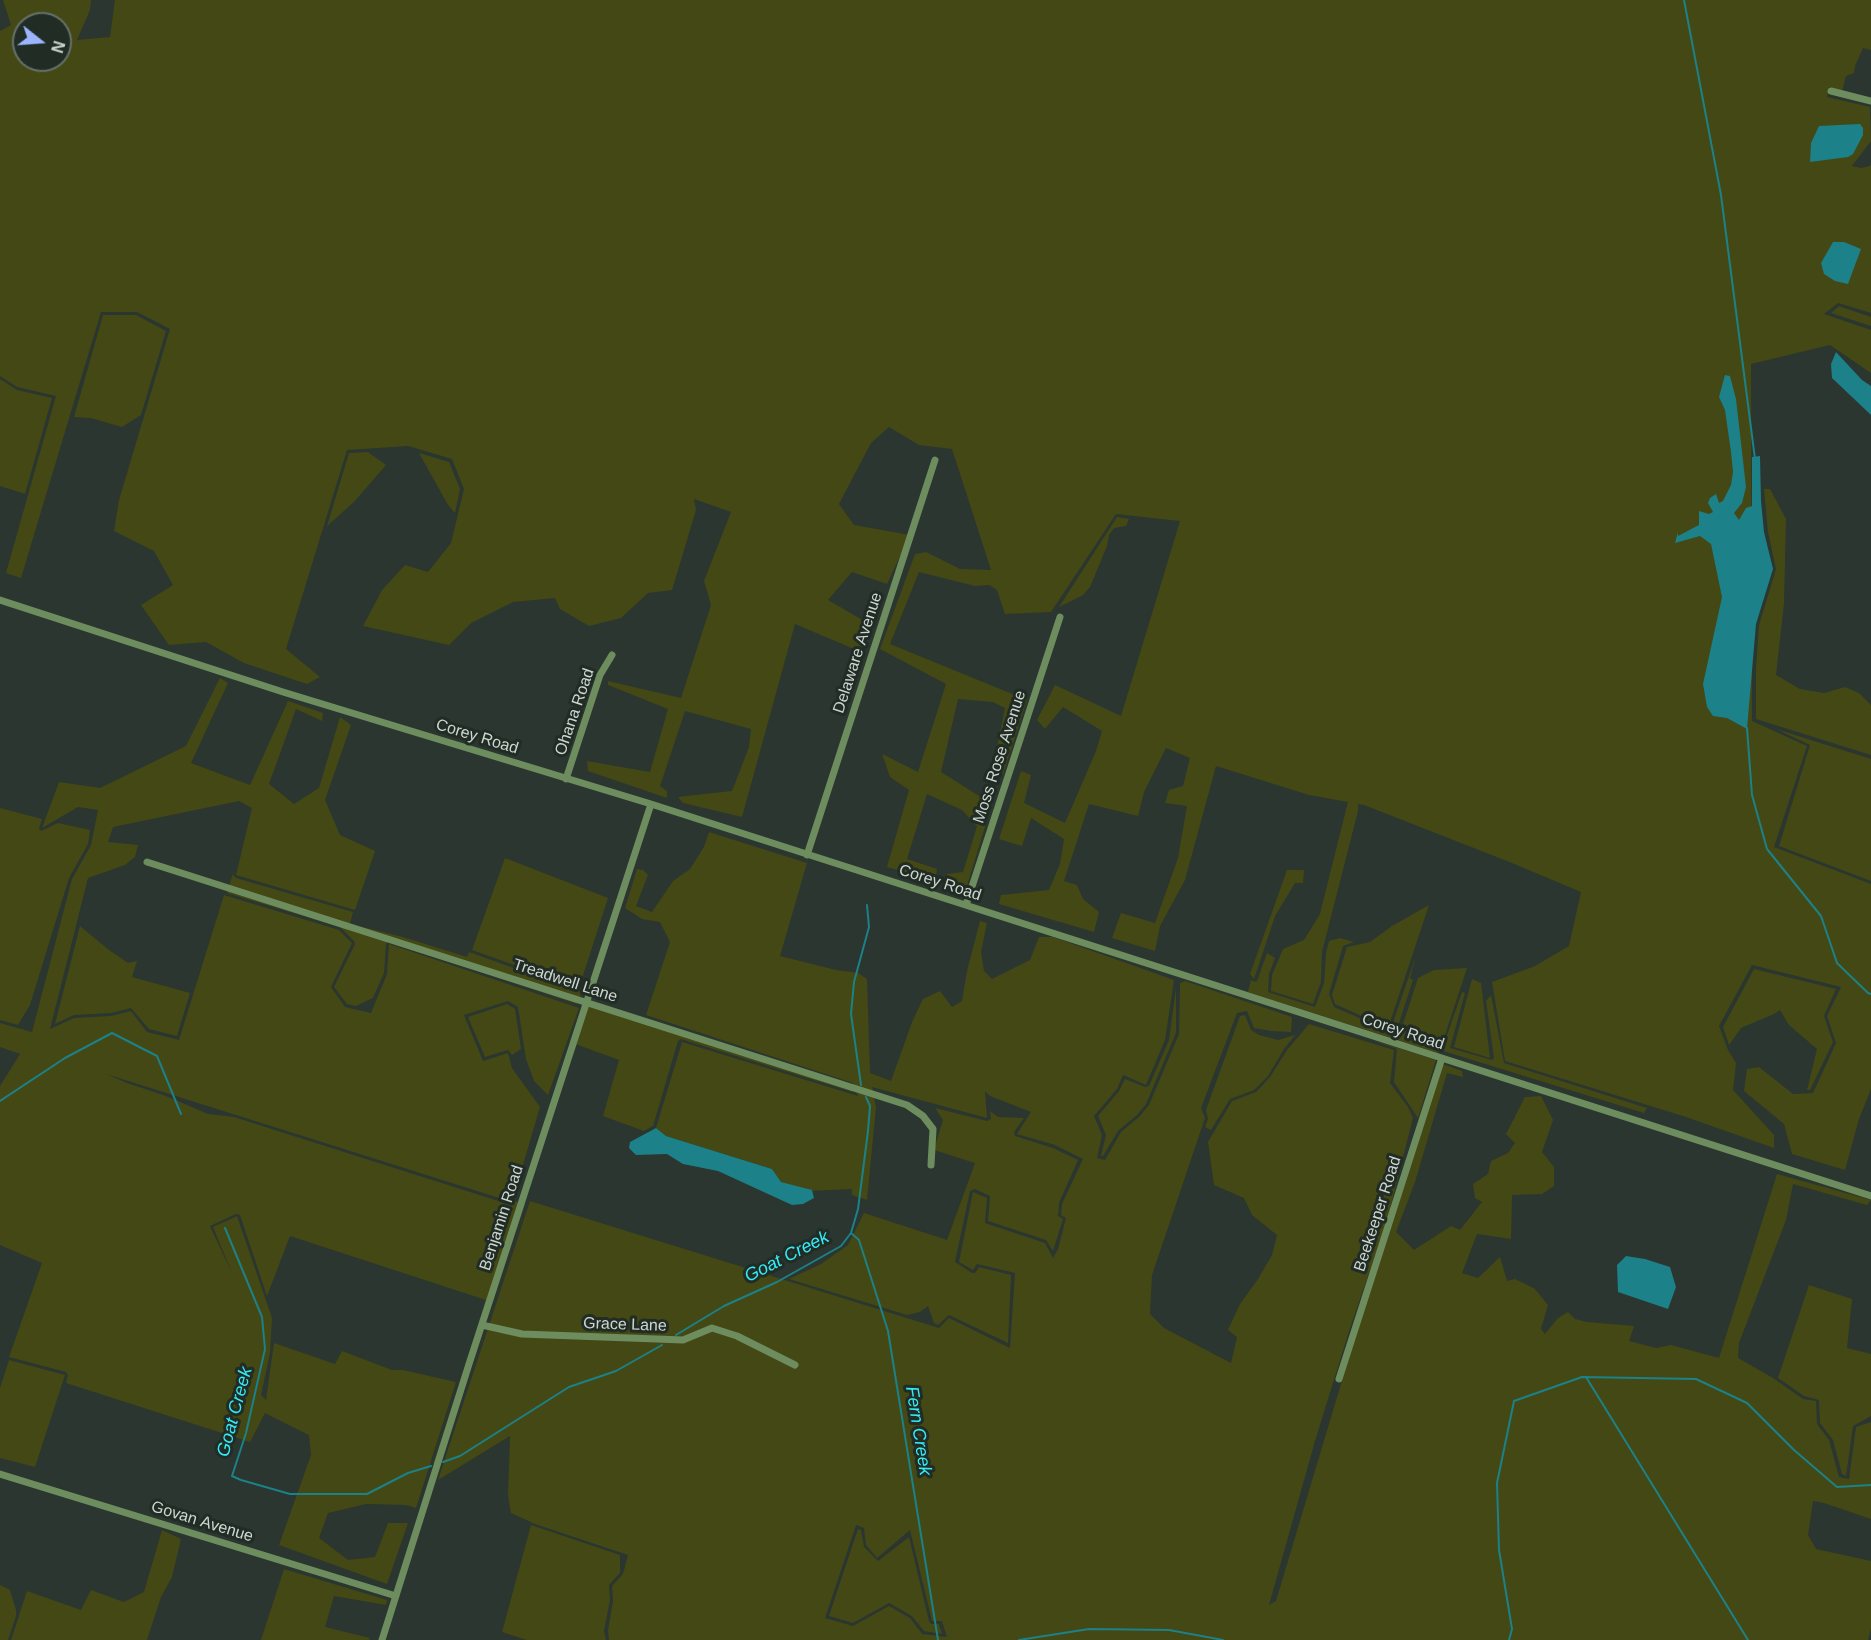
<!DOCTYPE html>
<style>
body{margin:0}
#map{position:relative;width:1871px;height:1640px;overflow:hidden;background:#2a362f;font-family:Helvetica,sans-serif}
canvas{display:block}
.north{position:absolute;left:12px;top:12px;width:60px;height:60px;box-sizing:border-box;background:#212c25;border:2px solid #66706a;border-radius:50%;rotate:107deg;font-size:16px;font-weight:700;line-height:24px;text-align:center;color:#ced6d1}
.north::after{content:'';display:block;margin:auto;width:21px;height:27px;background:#9ab5fd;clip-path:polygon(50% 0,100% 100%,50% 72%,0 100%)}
</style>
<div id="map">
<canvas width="1871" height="1640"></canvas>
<div class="north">N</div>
</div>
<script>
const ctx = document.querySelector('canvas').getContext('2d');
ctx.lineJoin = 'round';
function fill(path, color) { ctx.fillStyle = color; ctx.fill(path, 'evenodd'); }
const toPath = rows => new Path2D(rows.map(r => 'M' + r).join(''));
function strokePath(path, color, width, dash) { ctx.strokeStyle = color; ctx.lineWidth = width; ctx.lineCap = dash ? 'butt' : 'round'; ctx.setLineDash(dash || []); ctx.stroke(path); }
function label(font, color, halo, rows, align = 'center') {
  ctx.font = font + ' Helvetica,sans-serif'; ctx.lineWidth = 6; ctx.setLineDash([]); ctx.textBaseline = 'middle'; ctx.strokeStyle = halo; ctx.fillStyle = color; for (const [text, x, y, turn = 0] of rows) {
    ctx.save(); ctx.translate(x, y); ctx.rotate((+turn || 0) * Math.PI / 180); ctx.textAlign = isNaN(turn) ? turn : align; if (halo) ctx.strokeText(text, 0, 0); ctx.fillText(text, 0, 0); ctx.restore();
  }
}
const green = toPath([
 [3,0,91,0,90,10,77,40,110,37,115,0,1871,0,1871,50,1863,48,1855,66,1854,73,1846,76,1842,91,1829,87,1827,97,1870,107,1871,141,1852,166,1861,168,1870,166,1871,164,1871,313,1838,303,1824,314,1871,330,1871,373,1830,345,1751,364,1752,721,1807,746,1774,847,1871,884,1871,1089,1859,1119,1845,1170,1792,1154,1784,1124,1744,1091,1747,1069,1759,1067,1793,1094,1813,1093,1836,1043,1827,1016,1841,987,1752,965,1719,1026,1728,1050,1736,1063,1733,1090,1774,1135,1774,1148,1686,1117,1505,1061,1492,982,1535,966,1569,946,1581,892,1512,863,1364,805,1358,804,1358,811,1322,952,1321,982,1313,1004,1271,991,1272,975,1283,949,1304,940,1320,914,1348,802,1309,795,1216,766,1185,880,1160,926,1155,951,1112,938,1121,913,1155,923,1178,858,1187,806,1165,803,1169,790,1183,786,1190,758,1166,748,1144,792,1138,816,1089,804,1064,881,1077,885,1083,899,1099,912,1094,932,999,904,1001,895,1049,890,1060,864,1064,839,1031,818,1022,846,999,839,1021,771,1031,775,1024,803,1065,823,1096,751,1102,731,1063,707,1045,729,1037,720,1055,685,1121,716,1180,521,1116,514,1051,612,1005,614,997,590,989,585,975,586,919,572,890,644,1027,700,1003,774,992,772,1005,708,993,702,958,699,941,772,992,804,966,889,944,885,947,874,963,872,977,826,962,810,927,794,907,859,937,869,935,881,887,867,909,790,890,777,882,754,918,772,946,684,880,649,915,554,926,552,960,569,991,570,952,449,919,445,889,427,871,443,839,504,854,525,910,535,887,584,852,572,828,600,871,625,861,652,795,624,742,817,683,803,678,797,732,791,749,747,751,729,685,711,660,786,667,791,667,798,588,771,587,761,650,772,668,709,608,685,608,681,681,698,711,605,704,581,731,512,694,499,696,510,672,590,648,593,621,618,589,626,560,609,555,598,513,602,471,623,449,645,363,626,382,590,405,565,428,572,451,543,464,489,452,459,408,446,347,450,286,649,320,677,307,684,244,663,206,642,169,645,141,605,173,585,154,551,114,531,119,500,170,329,137,312,101,312,21,578,6,573,56,396,17,387,0,376,0,31,11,25],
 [24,24,60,24,60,60,24,60],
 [1839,306,1871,317,1871,326,1831,313],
 [103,315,136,315,166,331,141,415,122,427,91,418,74,417],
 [0,379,17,390,52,398,25,494,0,486],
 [368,452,386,465,354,502,327,526,349,453],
 [419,453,449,462,460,489,455,513,448,505],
 [1764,489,1770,489,1786,519,1784,603,1776,675,1800,689,1824,693,1845,687,1859,693,1871,705,1871,755,1756,719,1756,668,1759,625,1776,569,1768,532],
 [1117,517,1129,519,1126,526,1114,528,1109,535,1107,546,1090,587,1083,595,1059,607],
 [220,678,228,683,191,763,250,785,288,701,323,713,322,721,296,709,269,784,294,804,319,788,340,717,351,725,325,800,340,835,375,851,355,910,236,875,252,808,239,801,113,827,108,842,138,845,135,857,125,865,88,878,50,1029,74,1018,111,1016,131,1011,147,1032,179,1040,224,895,339,930,352,943,331,987,345,1007,371,1013,387,974,389,944,579,1008,548,1095,534,1081,526,1059,518,1007,508,1001,464,1015,483,1061,508,1053,512,1068,540,1107,512,1202,106,1074,127,1083,166,1096,208,1114,234,1117,511,1205,514,1205,515,1201,525,1204,441,1460,433,1464,457,1391,460,1392,486,1300,290,1236,267,1296,240,1215,236,1214,210,1226,232,1273,213,1227,237,1216,272,1318,270,1353,261,1395,266,1400,274,1343,335,1364,342,1351,392,1370,403,1370,456,1382,416,1508,406,1505,366,1504,328,1513,319,1538,348,1560,375,1557,388,1523,408,1523,387,1584,279,1545,311,1455,309,1435,265,1413,250,1442,66,1383,68,1375,66,1372,9,1357,42,1263,0,1245,0,1086,20,1054,0,1047,0,1023,32,1032,72,879,91,845,98,810,78,807,42,828,59,782,100,788,186,746],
 [1776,729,1871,759,1871,881,1779,846,1810,745],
 [0,808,42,819,39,828,41,831,58,823,90,830,88,844,69,878,30,1005,18,1025,0,1020],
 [709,832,807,863,780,956,836,970,858,973,867,979,870,1073,891,1081,912,1022,923,999,940,991,952,1007,962,1001,967,971,980,921,987,923,981,952,984,971,992,979,1030,960,1039,937,1053,937,1174,980,1165,1040,1146,1085,1123,1075,1117,1089,1094,1116,1102,1135,1097,1158,1105,1160,1121,1132,1139,1117,1149,1105,1179,1034,1180,983,1185,981,1292,1017,1291,1032,1271,1031,1254,1028,1247,1011,1237,1013,1201,1108,1205,1118,1152,1275,1150,1314,1164,1328,1231,1363,1237,1337,1228,1330,1240,1304,1258,1279,1272,1255,1277,1235,1252,1215,1244,1198,1214,1185,1208,1142,1232,1101,1256,1092,1270,1077,1287,1050,1309,1024,1394,1050,1390,1083,1408,1107,1413,1118,1386,1224,1350,1328,1315,1441,1269,1605,1276,1601,1364,1307,1443,1064,1462,1071,1463,1077,1447,1073,1415,1182,1396,1232,1414,1250,1451,1226,1460,1230,1482,1202,1475,1198,1473,1184,1488,1174,1491,1161,1508,1153,1515,1143,1506,1134,1525,1097,1541,1096,1553,1120,1542,1152,1554,1167,1554,1186,1542,1194,1512,1195,1511,1239,1477,1234,1462,1273,1478,1278,1500,1257,1507,1281,1515,1279,1535,1289,1548,1305,1541,1329,1545,1334,1558,1318,1568,1312,1575,1319,1587,1322,1634,1326,1629,1341,1656,1348,1671,1345,1719,1358,1777,1174,1871,1200,1867,1205,1793,1184,1786,1220,1739,1343,1738,1358,1773,1378,1803,1399,1816,1401,1817,1424,1829,1440,1839,1477,1849,1479,1856,1427,1871,1422,1871,1519,1824,1503,1813,1501,1808,1535,1816,1549,1871,1561,1871,1629,1868,1640,609,1640,608,1630,613,1601,612,1586,623,1574,628,1555,535,1524,511,1513,508,1495,510,1436,438,1480,530,1201,939,1328,949,1318,1010,1348,1015,1273,977,1264,973,1270,959,1262,973,1192,987,1198,985,1223,1045,1243,1053,1258,1058,1249,1066,1218,1061,1215,1062,1204,1083,1159,1055,1145,1017,1134,1031,1112,990,1096,985,1091,987,1118,872,1087,876,1107,867,1200,852,1195,852,1189,807,1191,781,1182,772,1169,666,1136,656,1128,682,1042,858,1096,853,1083,646,1015,670,942,660,922,642,919,625,908,637,869,643,870,648,875,636,906,652,912,673,881,690,869,704,847],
 [856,1525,864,1528,866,1545,877,1558,910,1530,932,1621,942,1621,947,1637,922,1634,910,1618,889,1606,853,1626,825,1618],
 [505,858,608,898,579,988,472,950],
 [235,867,233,875,236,878,353,912,350,924,403,937,467,957,469,952,578,991,582,990,584,984,579,1000,851,1087,853,1092,681,1039,678,1041,653,1126,644,1131,603,1116,619,1060,570,1042,582,1007,579,1002,577,1004,388,941,386,944,384,973,373,998,356,1006,347,1004,334,987,355,944,354,941,340,927,227,893],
 [1287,870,1304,870,1303,883,1295,883,1275,916,1254,979,1250,974],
 [1429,905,1388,1028,1335,1004,1332,995,1347,947,1370,942,1392,926],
 [80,926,109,950,128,963,137,961,132,977,190,993,177,1036,149,1029,131,1008,111,1013,74,1015,55,1024],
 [1340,938,1354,942,1343,946,1329,994,1334,1007,1390,1031,1416,956,1410,978,1413,980,1399,1023,1402,1027,1444,1044,1462,992,1465,993,1450,1048,1492,1060,1494,1058,1486,1001,1491,995,1504,1063,1647,1108,1644,1113,1440,1050,1438,1053,1248,992,1251,980,1255,982,1257,981,1267,953,1275,958,1269,974,1268,992,1315,1007,1324,983,1326,953,1329,941],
 [1467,968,1443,1041,1403,1024,1418,978,1434,970],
 [1754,969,1836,989,1824,1016,1833,1042,1810,1090,1807,1090,1817,1049,1789,1025,1780,1010,1774,1014,1741,1028,1729,1045,1723,1027],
 [1472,979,1481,983,1490,1058,1454,1047],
 [1176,988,1176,1033,1146,1104,1137,1115,1118,1131,1103,1156,1101,1156,1106,1135,1098,1116,1119,1091,1125,1079,1145,1087,1149,1086,1169,1040],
 [507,1004,515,1009,521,1049,512,1055,508,1050,485,1057,468,1017],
 [1245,1015,1251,1030,1259,1035,1278,1040,1295,1035,1284,1049,1268,1076,1254,1090,1230,1099,1211,1130,1205,1127,1208,1119,1206,1110,1240,1016],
 [1369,1039,1436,1060,1418,1118,1394,1082,1397,1049],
 [935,1108,987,1121,991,1119,990,1111,998,1117,1024,1118,1014,1132,1015,1136,1053,1148,1078,1160,1059,1203,1058,1216,1063,1219,1053,1251,1046,1240,988,1221,990,1196,975,1189,970,1191,955,1262,972,1273,975,1273,979,1267,1011,1275,1008,1343,949,1315,938,1325,934,1323,928,1306,920,1312,907,1315,789,1279,821,1264,848,1245,864,1213,947,1240,975,1163,934,1150,943,1120],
 [1809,1285,1852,1299,1847,1348,1871,1354,1871,1416,1853,1426,1846,1476,1842,1474,1833,1440,1820,1423,1819,1400,1804,1396,1778,1378],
 [9,1360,65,1375,35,1467,0,1458,0,1388],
 [531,1525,620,1555,620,1573,609,1585,610,1600,604,1631,606,1640,527,1640,502,1632],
 [858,1529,861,1530,864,1547,878,1561,909,1537,929,1621,931,1624,939,1624,942,1634,924,1631,912,1616,889,1603,853,1623,829,1616],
 [162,1530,181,1539,172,1577,161,1597,147,1640,11,1640,27,1591,81,1610,91,1590,124,1602,144,1592],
 [284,1569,387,1600,386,1605,334,1596,325,1627,370,1638,369,1640,261,1640],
 [0,1585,10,1590,16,1610,16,1616,8,1640,0,1640]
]);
const water = toPath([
 [1860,124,1863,128,1863,135,1853,154,1848,157,1810,162,1811,143,1819,126],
 [1833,242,1844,242,1861,249,1848,284,1835,281,1824,274,1821,263],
 [1836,352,1862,380,1871,386,1871,415,1832,378,1831,364],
 [1725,375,1730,376,1736,399,1746,487,1742,503,1734,513,1739,520,1746,508,1752,506,1752,457,1760,456,1761,501,1764,532,1773,569,1756,624,1747,729,1727,718,1713,716,1707,707,1703,684,1722,597,1711,544,1700,536,1675,543,1678,532,1678,536,1699,525,1699,511,1709,514,1713,512,1708,503,1710,498,1716,494,1719,503,1723,501,1731,485,1733,472,1731,452,1725,410,1719,397],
 [656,1128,666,1136,772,1169,781,1182,812,1190,814,1198,803,1204,792,1205,718,1171,683,1164,667,1154,636,1155,629,1148,630,1142],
 [1626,1256,1645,1259,1670,1267,1676,1287,1668,1309,1618,1292,1617,1265]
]);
const stream = toPath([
 [1684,0,1721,195,1755,459],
 [1747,728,1752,795,1767,849,1821,916,1837,963,1868,993,1871,994],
 [861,1085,851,1014,854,982,869,927,867,905],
 [0,1101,65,1058,112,1033,157,1056,181,1114],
 [225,1228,262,1317,265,1349,246,1433,232,1476,241,1480,290,1494,367,1494,408,1473,431,1466],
 [851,1233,859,1240,888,1331,938,1640],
 [676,1335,724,1306,777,1282,841,1246,851,1233,858,1209,868,1131,870,1106,866,1097],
 [1586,1377,1748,1640],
 [443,1462,460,1456,569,1387,616,1371,662,1345],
 [1019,1640,1089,1629,1169,1630,1223,1640],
 [1509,1640,1512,1629,1499,1550,1497,1483,1514,1401,1582,1377,1696,1379,1747,1403,1794,1450,1837,1487,1871,1485]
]);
const minor = toPath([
 [1831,91,1871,101],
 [0,600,283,692,651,804,1871,1196],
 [566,779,600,675,612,655],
 [807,855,935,460],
 [147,862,907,1105,923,1116,933,1129,931,1165],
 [966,905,1060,617],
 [482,1325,522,1334,683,1340,712,1328,737,1336,795,1365],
 [1339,1379,1442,1058],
 [0,1474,396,1596],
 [382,1640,469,1364,651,804]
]);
const streetNames = [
 ["Delaware Avenue",858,653,-72],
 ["Ohana Road",575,712,-71],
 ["Corey Road",477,737,17],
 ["Moss Rose Avenue",1000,757,-72],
 ["Corey Road",940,883,18],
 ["Treadwell Lane",565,981,18],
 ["Corey Road",1403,1032,18],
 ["Beekeeper Road",1378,1214,-72],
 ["Benjamin Road",502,1218,-72],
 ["Grace Lane",625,1325,2],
 ["Govan Avenue",202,1522,17]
];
const waterNames = [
 ["Goat Creek",787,1257,-27],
 ["Goat Creek",235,1412,-75],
 ["Fern Creek",918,1431,81]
];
fill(green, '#444814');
fill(water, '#1c8188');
strokePath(stream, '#1c8188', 2);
strokePath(minor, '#6e8d5f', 7);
label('16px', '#ced6d1', '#212c25', streetNames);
label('italic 18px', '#33ecf8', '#212c25', waterNames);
</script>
